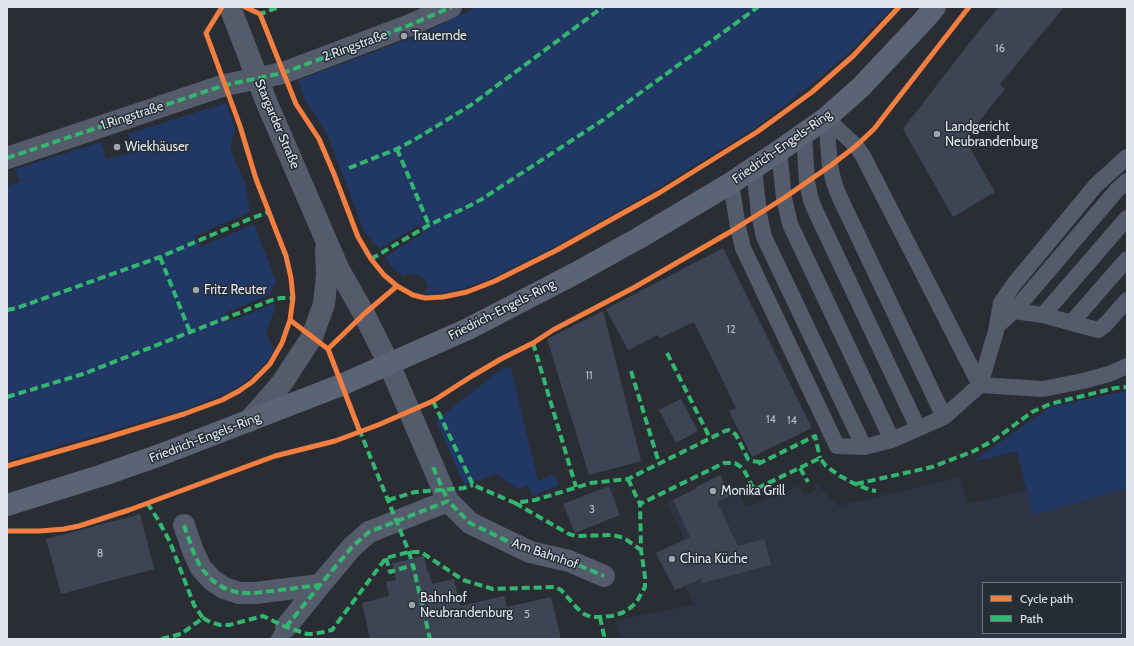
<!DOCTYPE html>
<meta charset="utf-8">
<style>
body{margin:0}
#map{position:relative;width:1134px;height:646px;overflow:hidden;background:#2a2e34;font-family:Cabin,sans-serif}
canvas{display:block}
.frame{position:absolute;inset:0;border:8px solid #e1e5ed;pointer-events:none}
.legend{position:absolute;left:982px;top:582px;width:140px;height:52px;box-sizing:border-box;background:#272d37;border:1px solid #717780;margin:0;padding:5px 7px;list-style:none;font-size:12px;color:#e1e5ed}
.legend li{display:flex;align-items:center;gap:8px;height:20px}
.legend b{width:20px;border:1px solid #717780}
</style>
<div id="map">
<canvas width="1134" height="646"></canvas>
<div class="frame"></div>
<ul class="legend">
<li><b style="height:5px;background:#f27e40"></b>Cycle path</li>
<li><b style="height:5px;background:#33b770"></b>Path</li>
</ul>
</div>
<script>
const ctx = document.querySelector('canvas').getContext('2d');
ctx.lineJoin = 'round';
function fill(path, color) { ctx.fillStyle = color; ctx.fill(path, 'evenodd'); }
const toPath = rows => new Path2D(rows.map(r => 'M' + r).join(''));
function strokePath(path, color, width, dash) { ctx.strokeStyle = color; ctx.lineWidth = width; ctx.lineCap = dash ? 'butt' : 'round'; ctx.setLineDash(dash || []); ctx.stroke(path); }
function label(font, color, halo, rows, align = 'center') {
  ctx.font = font + ' Cabin,sans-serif'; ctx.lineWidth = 3; ctx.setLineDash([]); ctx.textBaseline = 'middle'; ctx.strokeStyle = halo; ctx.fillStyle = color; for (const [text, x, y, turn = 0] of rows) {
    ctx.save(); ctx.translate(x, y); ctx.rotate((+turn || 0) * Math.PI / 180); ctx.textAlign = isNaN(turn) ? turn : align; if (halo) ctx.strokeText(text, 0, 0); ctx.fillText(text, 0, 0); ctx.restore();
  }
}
const built = toPath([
 [720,475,729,494,737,491,746,507,799,486,805,496,817,490,812,480,839,506,960,477,967,504,1027,490,1033,515,1127,488,1127,639,621,639,616,620,694,605,681,574,669,579,656,553,685,539,667,503,696,489,696,487],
 [983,583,1121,583,1121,633,983,633]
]);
const green = toPath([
 [477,7,893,7,850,52,808,87,755,128,657,189,553,248,494,277,465,288,443,293,424,295,428,285,423,277,409,273,404,277,393,268,385,257,423,233,419,225,379,249,365,233,328,137,322,125,305,100,298,80,414,37],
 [226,103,235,129,230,149,245,183,250,212,195,236,200,247,254,224,276,282,269,295,225,313,229,322,273,304,276,306,266,333,274,350,267,362,250,378,237,388,221,396,184,410,7,461,7,186,20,182,15,169,101,142,106,159,133,152,128,134],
 [506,366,511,368,538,481,554,474,559,485,533,496,528,485,519,489,496,474,464,485,436,420],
 [1127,391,1127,488,1033,515,1017,451,972,462,1050,407,1115,393]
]);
const building = toPath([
 [999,7,1064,7,1000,84,1005,89,965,139,995,192,953,217,903,129,974,37],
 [723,248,812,428,752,457,729,411,736,408,694,322,660,338,658,335,628,350,606,309],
 [603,311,641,461,589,475,547,339],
 [681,399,698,431,676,443,659,410],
 [720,475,730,496,717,502,738,546,764,539,771,565,702,583,701,579,675,590,656,553,690,537,673,500,697,488,696,487],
 [609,486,620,515,575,533,563,504],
 [140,514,154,569,61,594,46,539],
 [424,556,428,573,429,572,432,584,454,579,460,606,504,596,507,607,551,597,561,639,370,639,362,603,389,596,386,582,396,580,392,563]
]);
const lane = toPath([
 [826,118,830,166,834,183,840,198,944,417],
 [826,118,856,146,863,156,980,385],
 [804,134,807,182,811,200,815,210,918,428],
 [779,151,784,198,790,224,892,440],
 [754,168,759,214,764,237,864,447],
 [731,183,738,227,743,248,837,446,864,447,892,440,944,417,980,385,996,331,1001,303,1014,284,1096,185,1127,157],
 [1014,311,1043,315,1098,330,1106,324,1127,300],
 [1043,315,1127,218],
 [1072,322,1127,259],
 [997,326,1014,311,1117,190,1127,181],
 [980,385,1043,389,1083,381,1109,374,1127,366],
 [279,639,286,627]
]);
const street = toPath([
 [230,7,266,101,326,240,339,270,364,314,389,364,448,501],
 [7,158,225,85,283,73,410,25,451,7],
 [249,421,282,383,312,337,324,304,327,275,326,249],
 [184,525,193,551,201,568,212,580,224,588,239,593,255,593,320,585],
 [286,627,320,585,352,547,369,532,448,501,470,523,530,552,569,561,604,576]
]);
const primary = toPath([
 [7,505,103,475,160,455,341,385,468,329,574,274,639,238,731,183,779,151,826,118,861,87,923,21,935,7]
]);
const quiet = toPath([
 [258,13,260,14,279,7],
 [397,149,429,225],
 [7,158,225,85,283,73,410,25,451,7],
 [349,168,397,149,414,140,471,105,603,7],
 [160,257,190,332],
 [371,259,429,225,469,206,482,199,603,120,758,7],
 [7,310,17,308,160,257,247,220,269,212],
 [533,343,576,487],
 [667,353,710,438],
 [631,371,659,463],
 [7,397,83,374,272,300,281,298,293,298],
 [433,401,473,485,515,503,535,500,591,483,628,479,725,431,729,430,733,432,736,435,748,459,751,461,761,462],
 [359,429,409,552,411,559],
 [758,464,815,436,820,458],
 [433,467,448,501],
 [800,468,808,482],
 [628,479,640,504,724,463,735,463,741,467,744,470,752,486,756,489,820,458,826,466,840,476,855,484,870,490,876,491],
 [856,484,932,467,974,451,994,440,1032,412,1050,404,1115,388,1127,387],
 [388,500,415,492,464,488,473,485],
 [147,503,157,518,170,542,194,605,203,618,181,634,161,639],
 [515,503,569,534,576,536,613,535,624,538,641,550],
 [184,525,193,551,201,568,212,580,224,588,239,593,255,593,320,585],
 [386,558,390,572,413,565,430,639],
 [600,617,604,636,603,639],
 [203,618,210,622,220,625,229,625,263,616,286,627,307,634,314,634,332,630,386,558,409,552,421,552,463,580,493,589,555,587,561,590,577,608,584,614,591,617,600,617,612,616,622,613,630,608,636,603,645,587,645,577,641,550,640,504],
 [286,627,320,585,352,547,369,532,448,501,470,523,530,552,569,561,604,576]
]);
const cycleway = toPath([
 [245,7,260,14,296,104,319,139,334,174,358,237,371,259,384,275,397,286,413,295,425,298,443,297,467,292,495,281,555,251,659,193,757,132,812,92,853,56,899,7],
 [290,320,328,349,360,432],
 [328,349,364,314,397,286],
 [7,466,102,439,184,414,222,400,239,391,252,382,270,364,282,343,290,320,293,298,291,278,286,256,256,179,240,126,206,33,222,7],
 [7,531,40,531,64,529,79,526,129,510,275,456,335,441,378,425,433,401,472,376,501,359,533,343,553,330,635,287,730,232,784,198,830,166,856,146,874,129,969,7]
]);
const markers = [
 [404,36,4,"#a1a5ac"],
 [937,134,4,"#a1a5ac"],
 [117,147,4,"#a1a5ac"],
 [196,290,4,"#a1a5ac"],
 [713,491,4,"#a1a5ac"],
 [672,559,4,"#a1a5ac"],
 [412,605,4,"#a1a5ac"]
];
const numberNames = [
 ["16",1000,49],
 ["12",731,330],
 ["11",589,376],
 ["14",771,420],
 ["14",792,421],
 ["3",592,510],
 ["8",100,554],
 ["5",527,615]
];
const poiNames = [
 ["Trauernde",412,36],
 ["Landgericht",945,127],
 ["Neubrandenburg",945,142],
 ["Wiekhäuser",125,147],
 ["Fritz Reuter",204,290],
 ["Monika Grill",721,491],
 ["China Küche",680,559],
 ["Bahnhof",420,598],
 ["Neubrandenburg",420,613]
];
const streetNames = [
 ["2.Ringstraße",355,46,-20],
 ["1.Ringstraße",132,116,-18],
 ["Stargarder Straße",277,124,67],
 ["Friedrich-Engels-Ring",782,147,-35],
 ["Friedrich-Engels-Ring",502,310,-27],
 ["Friedrich-Engels-Ring",205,438,-21],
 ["Am Bahnhof",545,554,19]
];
fill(built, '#2d3544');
fill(green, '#213865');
fill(building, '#3d4554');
strokePath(lane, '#545b6a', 16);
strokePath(street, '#545b6a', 22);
strokePath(primary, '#5a6475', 22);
strokePath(quiet, '#33b770', 4, [8, 4]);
strokePath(cycleway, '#f27e40', 5);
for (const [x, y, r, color] of markers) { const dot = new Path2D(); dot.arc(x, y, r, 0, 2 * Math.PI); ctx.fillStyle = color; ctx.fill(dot); strokePath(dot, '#272d37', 1.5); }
label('11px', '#b8bdc7', null, numberNames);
label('13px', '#e1e5ed', '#272d37', poiNames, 'left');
label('13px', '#e1e5ed', '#272d37', streetNames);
</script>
